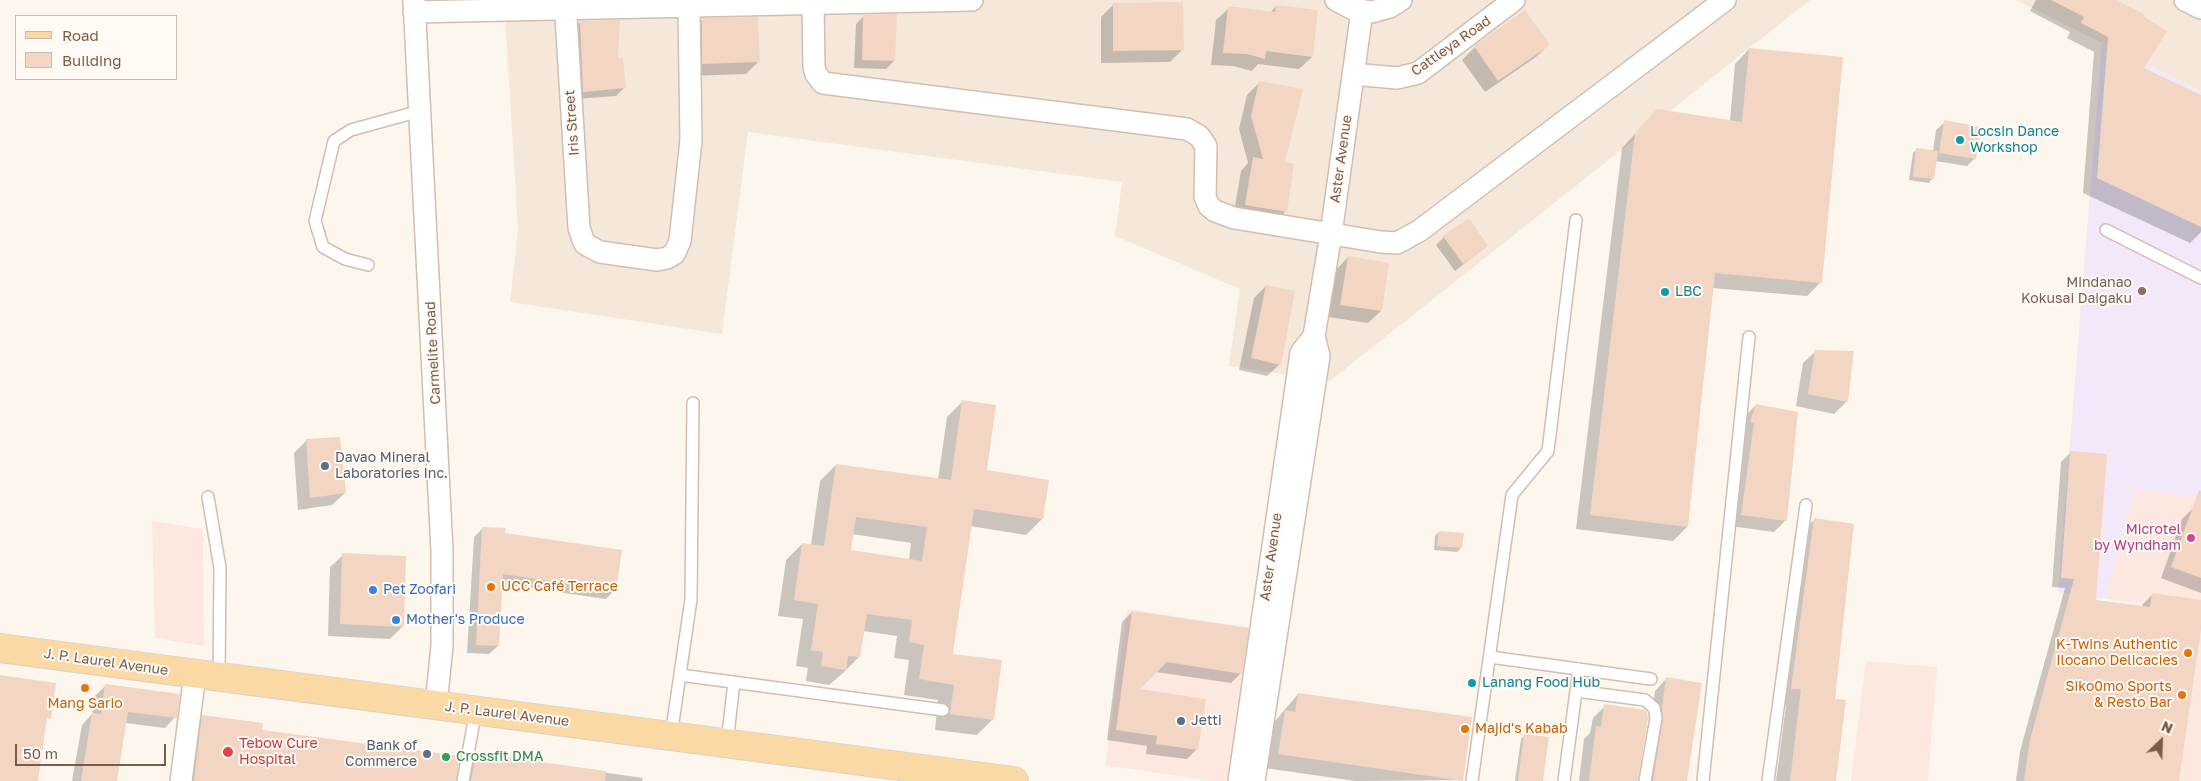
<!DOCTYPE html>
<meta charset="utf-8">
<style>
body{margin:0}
#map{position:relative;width:2201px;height:781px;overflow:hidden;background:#fdf6ec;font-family:"Golos Text",sans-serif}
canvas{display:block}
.legend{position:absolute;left:15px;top:15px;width:162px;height:65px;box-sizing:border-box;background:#fffaf3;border:1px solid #cabbb1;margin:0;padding:6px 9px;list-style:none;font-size:15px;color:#7a5c4d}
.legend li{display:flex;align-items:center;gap:10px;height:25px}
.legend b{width:25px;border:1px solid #cabbb1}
.north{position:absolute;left:2136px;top:716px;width:50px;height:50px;-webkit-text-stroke:4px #fffaf3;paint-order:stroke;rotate:24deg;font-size:14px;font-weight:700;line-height:20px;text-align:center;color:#7a5c4d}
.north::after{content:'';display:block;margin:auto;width:18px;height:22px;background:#7a5c4d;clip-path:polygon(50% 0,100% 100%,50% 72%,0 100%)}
.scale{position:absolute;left:15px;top:744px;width:151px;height:22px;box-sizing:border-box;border:2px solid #7a5c4d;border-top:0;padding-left:6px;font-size:15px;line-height:18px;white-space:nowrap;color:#7a5c4d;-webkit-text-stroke:4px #fffaf3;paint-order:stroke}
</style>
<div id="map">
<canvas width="2201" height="781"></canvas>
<ul class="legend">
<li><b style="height:6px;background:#fbd9a5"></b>Road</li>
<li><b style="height:14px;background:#f3d5c3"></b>Building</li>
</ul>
<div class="north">N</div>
<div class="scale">50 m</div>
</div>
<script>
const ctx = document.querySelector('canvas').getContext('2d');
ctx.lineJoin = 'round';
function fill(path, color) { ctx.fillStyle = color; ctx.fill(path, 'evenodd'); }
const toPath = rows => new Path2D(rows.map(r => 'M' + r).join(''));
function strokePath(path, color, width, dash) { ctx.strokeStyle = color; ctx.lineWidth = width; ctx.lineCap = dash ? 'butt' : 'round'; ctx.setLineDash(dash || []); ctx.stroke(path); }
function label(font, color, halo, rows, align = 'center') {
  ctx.font = font + ' "Golos Text",sans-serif'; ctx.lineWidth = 4; ctx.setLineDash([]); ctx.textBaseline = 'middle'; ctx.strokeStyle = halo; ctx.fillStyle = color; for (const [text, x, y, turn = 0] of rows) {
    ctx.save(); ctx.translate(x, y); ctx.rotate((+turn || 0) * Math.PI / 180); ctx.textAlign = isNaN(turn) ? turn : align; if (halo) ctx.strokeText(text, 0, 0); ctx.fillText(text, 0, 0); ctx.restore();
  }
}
const residential = toPath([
 [504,0,1810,0,1330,381,1229,366,1240,289,1115,236,1122,182,748,132,722,334,510,302,518,229],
 [2016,0,2201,0,2201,91,2102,43]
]);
const commercial = toPath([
 [2135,490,2201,497,2201,781,2117,781,2142,603,2106,599],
 [152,521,203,529,204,646,155,638],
 [1127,609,1252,628,1230,781,1211,781,1105,765],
 [1866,661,1937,667,1928,781,1851,781]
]);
const education = toPath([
 [2102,43,2201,91,2201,497,2135,490,2106,599,2058,592]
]);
const shadow = toPath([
 [2036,0,2113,0,2143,68,2201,96,2201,232,2190,243,2083,193,2094,52,2067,38,2070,32,2030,11],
 [1113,5,1182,50,1170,62,1101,63,1101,17],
 [1276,6,1312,57,1299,69,1258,64,1252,71,1233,66,1211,65,1216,20,1229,8,1270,13],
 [1525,11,1548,45,1536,57,1485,92,1462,60,1475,47],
 [864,16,894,61,886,69,854,68,856,24],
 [702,20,758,62,746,74,690,76,690,32],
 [581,22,617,60,624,88,616,96,575,99,572,30],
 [1749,49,1821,282,1807,296,1712,288,1687,527,1673,541,1576,529,1622,148,1643,125,1730,121,1735,64],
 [1259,83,1285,212,1273,224,1233,218,1241,171,1248,163,1239,129,1247,95],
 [1945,122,1975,158,1967,166,1935,161,1932,179,1929,183,1909,180,1913,153,1917,149,1933,151,1936,130],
 [1444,237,1487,246,1455,271,1436,245],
 [1348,257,1381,311,1368,323,1328,317,1336,270],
 [1266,286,1280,364,1267,376,1239,370,1254,298],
 [1816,351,1852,352,1846,402,1834,414,1796,406,1803,363],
 [963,401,985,471,1042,519,1026,535,970,526,952,655,993,719,977,735,935,730,938,700,904,695,909,660,894,658,897,636,863,631,859,657,843,673,829,685,806,681,808,668,796,666,803,619,778,616,786,560,802,544,811,545,820,481,836,465,938,480,947,417],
 [852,534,911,543,909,560,849,551],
 [1756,405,1786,520,1774,532,1730,526,1744,417],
 [339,438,345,493,332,505,298,510,294,453,306,441],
 [2071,452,2094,601,2142,607,2143,604,2153,594,2201,601,2201,621,2178,781,2016,781,2020,751,2065,588,2052,587,2061,462],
 [2193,508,2201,511,2201,593,2161,578,2182,519],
 [1815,519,1833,700,1834,781,1776,781,1786,705,1775,705,1798,535],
 [483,528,504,534,615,590,606,599,501,584,498,646,489,654,467,653,474,537],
 [1439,532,1462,534,1461,548,1457,552,1434,550,1435,536],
 [343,555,403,626,390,639,328,636,330,567],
 [1132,612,1241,673,1231,683,1156,672,1138,690,1197,749,1187,759,1146,754,1147,746,1107,740,1122,622],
 [1667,678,1686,781,1643,781,1655,691],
 [106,685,175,717,165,728,125,723,116,781,72,781,82,725,92,714,95,696],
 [1298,694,1462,780,1355,781,1265,768,1271,726],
 [1605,706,1637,781,1579,781,1584,739,1590,733,1593,718],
 [203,716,455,775,476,754,643,778,642,781,178,781,184,734],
 [1525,735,1542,781,1515,781,1521,739]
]);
const building = toPath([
 [2051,0,2117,0,2145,15,2144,17,2167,31,2144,68,2201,95,2201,227,2097,178,2108,37,2081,23,2084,17],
 [1183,2,1184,50,1113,51,1113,3],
 [1276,5,1318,10,1313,57,1266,51,1265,59,1247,54,1223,53,1228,6,1275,12],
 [1525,10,1550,45,1498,81,1474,46],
 [897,14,895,61,862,60,863,15],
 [758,17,760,62,702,64,702,18],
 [620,20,618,58,623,58,626,88,583,92,580,21],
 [1749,48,1843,57,1822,283,1715,273,1688,527,1590,515,1635,133,1657,109,1742,122],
 [1259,81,1303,89,1285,162,1294,164,1287,212,1245,205,1253,157,1263,159,1251,116],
 [1944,120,1981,127,1976,159,1939,153],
 [1916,148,1938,151,1934,179,1913,177],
 [1469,218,1488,246,1463,264,1443,236],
 [1348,256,1389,263,1382,311,1340,305],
 [1266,285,1295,291,1281,365,1251,358],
 [1815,350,1854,351,1848,402,1808,394],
 [962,400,996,405,987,470,1049,480,1043,519,974,509,953,654,1002,660,994,720,950,714,954,685,919,679,924,645,909,642,912,620,867,614,860,657,848,656,846,670,821,666,823,652,811,650,818,604,794,600,802,543,824,546,836,464,951,480],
 [856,517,927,527,922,561,851,550],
 [1756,404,1798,412,1787,521,1741,515,1754,423,1750,422],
 [340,437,346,493,310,498,306,439],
 [2070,451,2107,454,2096,600,2150,607,2152,593,2201,600,2201,630,2179,781,2024,781,2030,740,2074,579,2061,578],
 [2199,490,2201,491,2201,578,2171,567],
 [1814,518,1854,524,1835,699,1846,700,1836,781,1790,781,1801,689,1791,689],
 [482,527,506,528,505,533,622,550,616,591,503,574,499,646,476,645],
 [1439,531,1464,533,1462,548,1437,546],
 [342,553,406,556,404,627,340,624],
 [1132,611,1249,628,1242,674,1167,662,1140,689,1206,699,1198,750,1156,744,1157,736,1116,730],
 [0,675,56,683,51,719,47,718,38,781,0,781],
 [1666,677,1702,683,1687,781,1653,781,1663,719,1662,708],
 [105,684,180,694,177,718,128,712,117,781,81,781,92,713,101,714],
 [1298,693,1472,717,1463,781,1278,754,1285,710,1295,712],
 [1604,704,1645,710,1647,712,1648,718,1638,781,1589,781,1596,726,1601,727],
 [202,715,263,723,262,730,460,756,456,781,194,781],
 [1524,734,1549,737,1543,781,1518,781],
 [476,753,606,771,605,781,471,781]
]);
const lane = toPath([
 [2106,230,2201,278],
 [368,265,345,259,323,247,315,221,334,141,351,130,420,111],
 [208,497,220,568,219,677],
 [1490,657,1651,679],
 [680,675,943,710],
 [1576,691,1645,700,1654,708,1656,718,1645,781],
 [671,736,691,599,693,403],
 [727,743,734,682],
 [463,781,476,710],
 [1472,781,1512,495,1548,451,1576,220],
 [1564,781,1579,669],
 [1703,781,1749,337],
 [1768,781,1806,505]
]);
const street = toPath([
 [414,0,442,551,442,646,436,705],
 [565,0,579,228,582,237,585,244,600,252,657,260,667,258,674,254,680,241,691,140,689,7],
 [1336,0,1353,9,1372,12,1390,7,1401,0],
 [2185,0,2201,8],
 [813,5,814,67,816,74,823,83,1187,129,1199,136,1206,146,1205,197,1209,206,1215,211,1234,218,1381,242,1397,243,1419,231,1725,0],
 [414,12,972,0],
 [1353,74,1397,78,1418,73,1514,0],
 [181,781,195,674],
 [1239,781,1301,353,1314,336],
 [1254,781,1319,356,1314,336,1331,234,1362,11]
]);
const primary = toPath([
 [0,648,1014,781]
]);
const markers = [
 [1960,140,5,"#0f9aa8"],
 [2142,291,5,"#8d6e63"],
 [1665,292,5,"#0f9aa8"],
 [325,466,5,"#5c6f8a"],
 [2191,538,5,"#d1479c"],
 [491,587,5,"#e8710a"],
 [373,590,5,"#3f7fe0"],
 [396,620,5,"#3f7fe0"],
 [2188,653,5,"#e8710a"],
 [1472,683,5,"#0f9aa8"],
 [85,688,5,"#e8710a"],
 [2182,695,5,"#e8710a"],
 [1181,721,5,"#5c6f8a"],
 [1465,729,5,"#e8710a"],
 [228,752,6,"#e0444e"],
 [427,754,5,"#5c6f8a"],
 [446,757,5,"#2e9e5b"]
];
const streetNames = [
 ["Cattleya Road",1451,46,-35],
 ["Iris Street",572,123,-94],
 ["Aster Avenue",1341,159,-82],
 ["Carmelite Road",433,353,-93],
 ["Aster Avenue",1271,557,-82],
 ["J. P. Laurel Avenue",106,662,8],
 ["J. P. Laurel Avenue",507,714,7]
];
const cultureNames = [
 ["Locsin Dance",1970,132],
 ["Workshop",1970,148],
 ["LBC",1675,292],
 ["Lanang Food Hub",1482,683]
];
const educationNames = [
 ["Mindanao",2132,283],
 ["Kokusai Daigaku",2132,299]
];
const serviceNames = [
 ["Davao Mineral",335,458],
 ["Laboratories Inc.",335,474],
 ["Jetti",1191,721],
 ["Bank of",417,746,"right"],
 ["Commerce",417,762,"right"]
];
const hotelNames = [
 ["Microtel",2181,530],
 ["by Wyndham",2181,546]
];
const foodNames = [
 ["UCC Café Terrace",501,587],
 ["K-Twins Authentic",2178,645,"right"],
 ["Ilocano Delicacies",2178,661,"right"],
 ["Siko0mo Sports",2172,687,"right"],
 ["& Resto Bar",2172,703,"right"],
 ["Mang Sario",85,704,"center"],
 ["Majid's Kabab",1475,729]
];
const shopNames = [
 ["Pet Zoofari",383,590],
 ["Mother's Produce",406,620]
];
const healthNames = [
 ["Tebow Cure",239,744],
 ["Hospital",239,760]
];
const leisureNames = [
 ["Crossfit DMA",456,757]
];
fill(residential, '#f5e8da');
fill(commercial, '#fde8e0');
fill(education, '#f3e8fa');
fill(shadow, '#0003');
fill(building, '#f3d5c3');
strokePath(lane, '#d1beb0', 14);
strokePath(street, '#d1beb0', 24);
strokePath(primary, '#dad1cd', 30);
strokePath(lane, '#fff', 11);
strokePath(street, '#fff', 21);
strokePath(primary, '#fbd9a5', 28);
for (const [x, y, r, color] of markers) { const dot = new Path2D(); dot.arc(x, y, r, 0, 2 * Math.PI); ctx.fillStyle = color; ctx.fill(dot); strokePath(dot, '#fffaf3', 2); }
label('14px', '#7a5c4d', '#fffaf3', streetNames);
label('14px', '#0d838f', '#fffaf3', cultureNames, 'left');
label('14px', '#785e54', '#fffaf3', educationNames, 'right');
label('14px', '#4e5e75', '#fffaf3', serviceNames, 'left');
label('14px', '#b23c85', '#fffaf3', hotelNames, 'right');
label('14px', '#c56008', '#fffaf3', foodNames, 'left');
label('14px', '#366cbe', '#fffaf3', shopNames, 'left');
label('14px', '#be3a42', '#fffaf3', healthNames, 'left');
label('14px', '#27864d', '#fffaf3', leisureNames, 'left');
</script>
